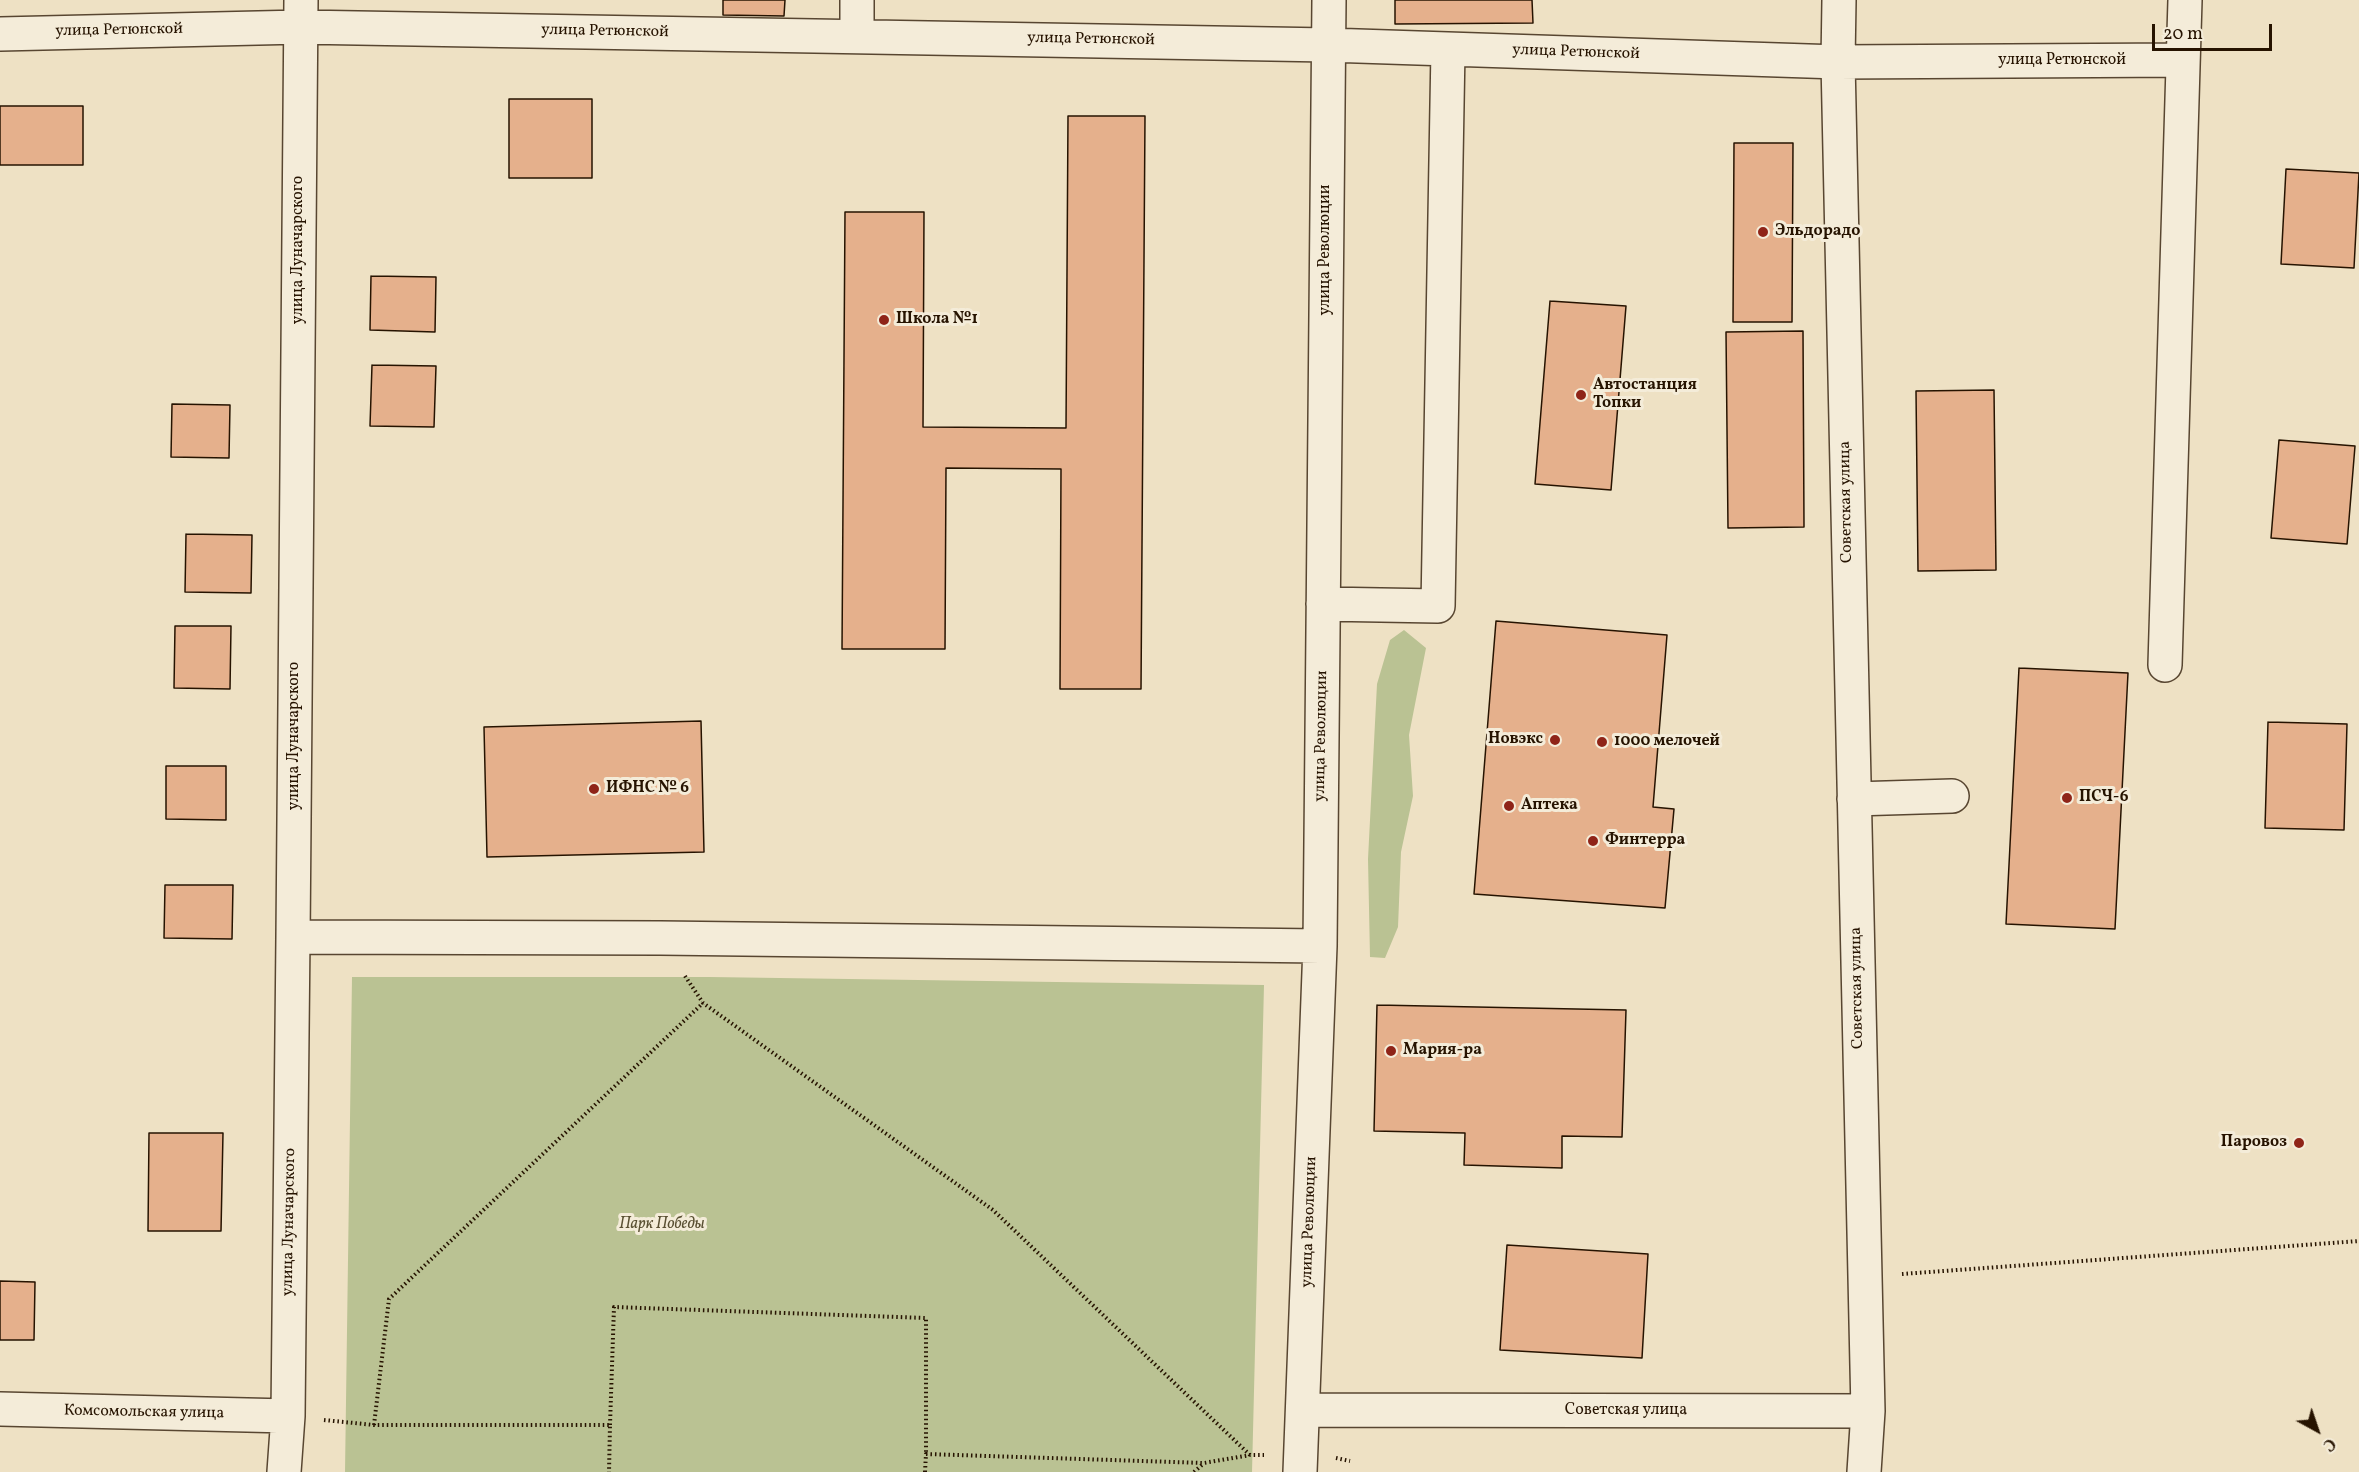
<!DOCTYPE html>
<meta charset="utf-8">
<style>
body{margin:0}
#map{position:relative;width:2359px;height:1472px;overflow:hidden;background:#eee1c4;font-family:Vollkorn,serif}
canvas{display:block}
.north{position:absolute;left:2287px;top:1400px;width:60px;height:60px;-webkit-text-stroke:4px #f4ecd9;paint-order:stroke;rotate:140deg;font-size:16px;font-weight:700;line-height:24px;text-align:center;color:#261300}
.north::after{content:'';display:block;margin:auto;width:21px;height:27px;background:#261300;clip-path:polygon(50% 0,100% 100%,50% 72%,0 100%)}
.scale{position:absolute;left:2152px;top:24px;width:120px;height:27px;box-sizing:border-box;border:3px solid #261300;border-top:0;padding-left:8px;font-size:18px;line-height:21px;white-space:nowrap;color:#261300;-webkit-text-stroke:4px #f4ecd9;paint-order:stroke}
</style>
<div id="map">
<canvas width="2359" height="1472"></canvas>
<div class="north">С</div>
<div class="scale">20 m</div>
</div>
<script>
const ctx = document.querySelector('canvas').getContext('2d');
ctx.lineJoin = 'round';
function fill(path, color) { ctx.fillStyle = color; ctx.fill(path, 'evenodd'); }
const toPath = rows => new Path2D(rows.map(r => 'M' + r).join(''));
function strokePath(path, color, width, dash) { ctx.strokeStyle = color; ctx.lineWidth = width; ctx.lineCap = dash ? 'butt' : 'round'; ctx.setLineDash(dash || []); ctx.stroke(path); }
function label(font, color, halo, rows, align = 'center') {
  ctx.font = font + ' Vollkorn,serif'; ctx.lineWidth = 6; ctx.setLineDash([]); ctx.textBaseline = 'middle'; ctx.strokeStyle = halo; ctx.fillStyle = color; for (const [text, x, y, turn = 0] of rows) {
    ctx.save(); ctx.translate(x, y); ctx.rotate((+turn || 0) * Math.PI / 180); ctx.textAlign = isNaN(turn) ? turn : align; if (halo) ctx.strokeText(text, 0, 0); ctx.fillText(text, 0, 0); ctx.restore();
  }
}
const green = toPath([
 [1404,630,1426,648,1409,735,1413,796,1401,852,1398,927,1385,958,1370,957,1368,859,1377,684,1390,640],
 [352,977,710,977,1264,985,1252,1472,345,1472]
]);
const building = toPath([
 [723,0,785,0,784,16,723,15,723,0],
 [1395,0,1532,0,1533,23,1395,24,1395,0],
 [509,99,592,99,592,178,509,178,509,99],
 [0,106,83,106,83,165,0,165,0,106],
 [1068,116,1145,116,1141,689,1060,689,1061,469,946,468,945,649,842,649,845,212,924,212,923,427,1066,428,1068,116],
 [1734,143,1793,143,1792,322,1733,322,1734,143],
 [2286,169,2359,173,2354,268,2281,264,2286,169],
 [371,276,436,277,435,332,370,330,371,276],
 [1550,301,1626,306,1611,490,1535,484,1550,301],
 [1803,331,1804,527,1728,528,1726,332,1803,331],
 [372,365,436,366,434,427,370,426,372,365],
 [1994,390,1996,570,1918,571,1916,391,1994,390],
 [172,404,230,405,229,458,171,457,172,404],
 [2279,440,2355,446,2347,544,2271,538,2279,440],
 [186,534,252,535,251,593,185,592,186,534],
 [1496,621,1667,635,1653,807,1674,809,1665,908,1474,894,1496,621],
 [175,626,231,626,230,689,174,688,175,626],
 [2019,668,2128,673,2115,929,2006,924,2019,668],
 [701,721,704,852,487,857,484,727,701,721],
 [2268,722,2347,724,2344,830,2265,828,2268,722],
 [166,766,226,766,226,820,166,819,166,766],
 [165,885,233,885,232,939,164,938,165,885],
 [1377,1005,1626,1010,1622,1137,1562,1136,1562,1168,1464,1165,1465,1133,1374,1131,1377,1005],
 [149,1133,223,1133,221,1231,148,1231,149,1133],
 [1507,1245,1648,1254,1642,1358,1500,1350,1507,1245],
 [0,1281,35,1282,34,1340,0,1340,0,1281]
]);
const path = toPath([
 [685,976,703,1003,993,1210,1250,1455],
 [1902,1274,2359,1241],
 [324,1420,374,1425,610,1425,609,1472],
 [374,1425,389,1299,703,1003],
 [610,1425,614,1307,926,1318,926,1454],
 [1336,1458,1350,1461],
 [925,1472,926,1454,1204,1463,1250,1455,1264,1455],
 [1194,1472,1203,1464]
]);
const minor = toPath([
 [857,0,857,35],
 [0,34,301,27,1328,45,1838,62,2181,60],
 [1323,604,1438,606,1448,49],
 [2165,665,2185,0],
 [1854,799,1952,796],
 [293,937,660,938,1320,946],
 [0,1409,288,1416],
 [1303,1410,1868,1411,1838,62,1839,0],
 [284,1472,288,1416,293,937,301,0],
 [1300,1472,1320,946,1329,0],
 [1864,1472,1868,1411]
]);
const markers = [
 [1763,232,6,"#8f2418"],
 [884,320,6,"#8f2418"],
 [1581,395,6,"#8f2418"],
 [1555,740,6,"#8f2418"],
 [1602,742,6,"#8f2418"],
 [594,789,6,"#8f2418"],
 [2067,798,6,"#8f2418"],
 [1509,806,6,"#8f2418"],
 [1593,841,6,"#8f2418"],
 [1391,1051,6,"#8f2418"],
 [2299,1143,6,"#8f2418"]
];
const streetNames = [
 ["улица Ретюнской",119,31,-1],
 ["улица Ретюнской",605,32,1],
 ["улица Ретюнской",1091,40,1],
 ["улица Ретюнской",1576,53,2],
 ["улица Ретюнской",2062,61],
 ["улица Луначарского",299,250,-90],
 ["улица Революции",1326,250,-90],
 ["Советская улица",1847,502,-91],
 ["улица Луначарского",295,736,-90],
 ["улица Революции",1322,736,-89],
 ["Советская улица",1858,988,-91],
 ["улица Луначарского",290,1222,-89],
 ["улица Революции",1310,1222,-88],
 ["Советская улица",1626,1411],
 ["Комсомольская улица",144,1413,1]
];
const poiNames = [
 ["Эльдорадо",1775,232],
 ["Школа №1",896,320],
 ["Автостанция",1593,386],
 ["Топки",1593,404],
 ["Новэкс",1543,740,"right"],
 ["1000 мелочей",1614,742],
 ["ИФНС № 6",606,789],
 ["ПСЧ-6",2079,798],
 ["Аптека",1521,806],
 ["Финтерра",1605,841],
 ["Мария-ра",1403,1051],
 ["Паровоз",2287,1143,"right"]
];
const parkNames = [
 ["Парк Победы",662,1225]
];
fill(green, '#bac293');
fill(building, '#e5b08c');
strokePath(building, '#261300', 1.5);
strokePath(minor, '#584631', 36);
strokePath(path, '#261300', 4, [1.5, 3]);
strokePath(minor, '#f4ecd9', 33);
for (const [x, y, r, color] of markers) { const dot = new Path2D(); dot.arc(x, y, r, 0, 2 * Math.PI); ctx.fillStyle = color; ctx.fill(dot); strokePath(dot, '#f4ecd9', 2); }
label('16px', '#261300', '#f4ecd9', streetNames);
label('bold 16px', '#261300', '#f4ecd9', poiNames, 'left');
label('italic 16px', '#5a5033', '#f4ecd9', parkNames);
</script>
